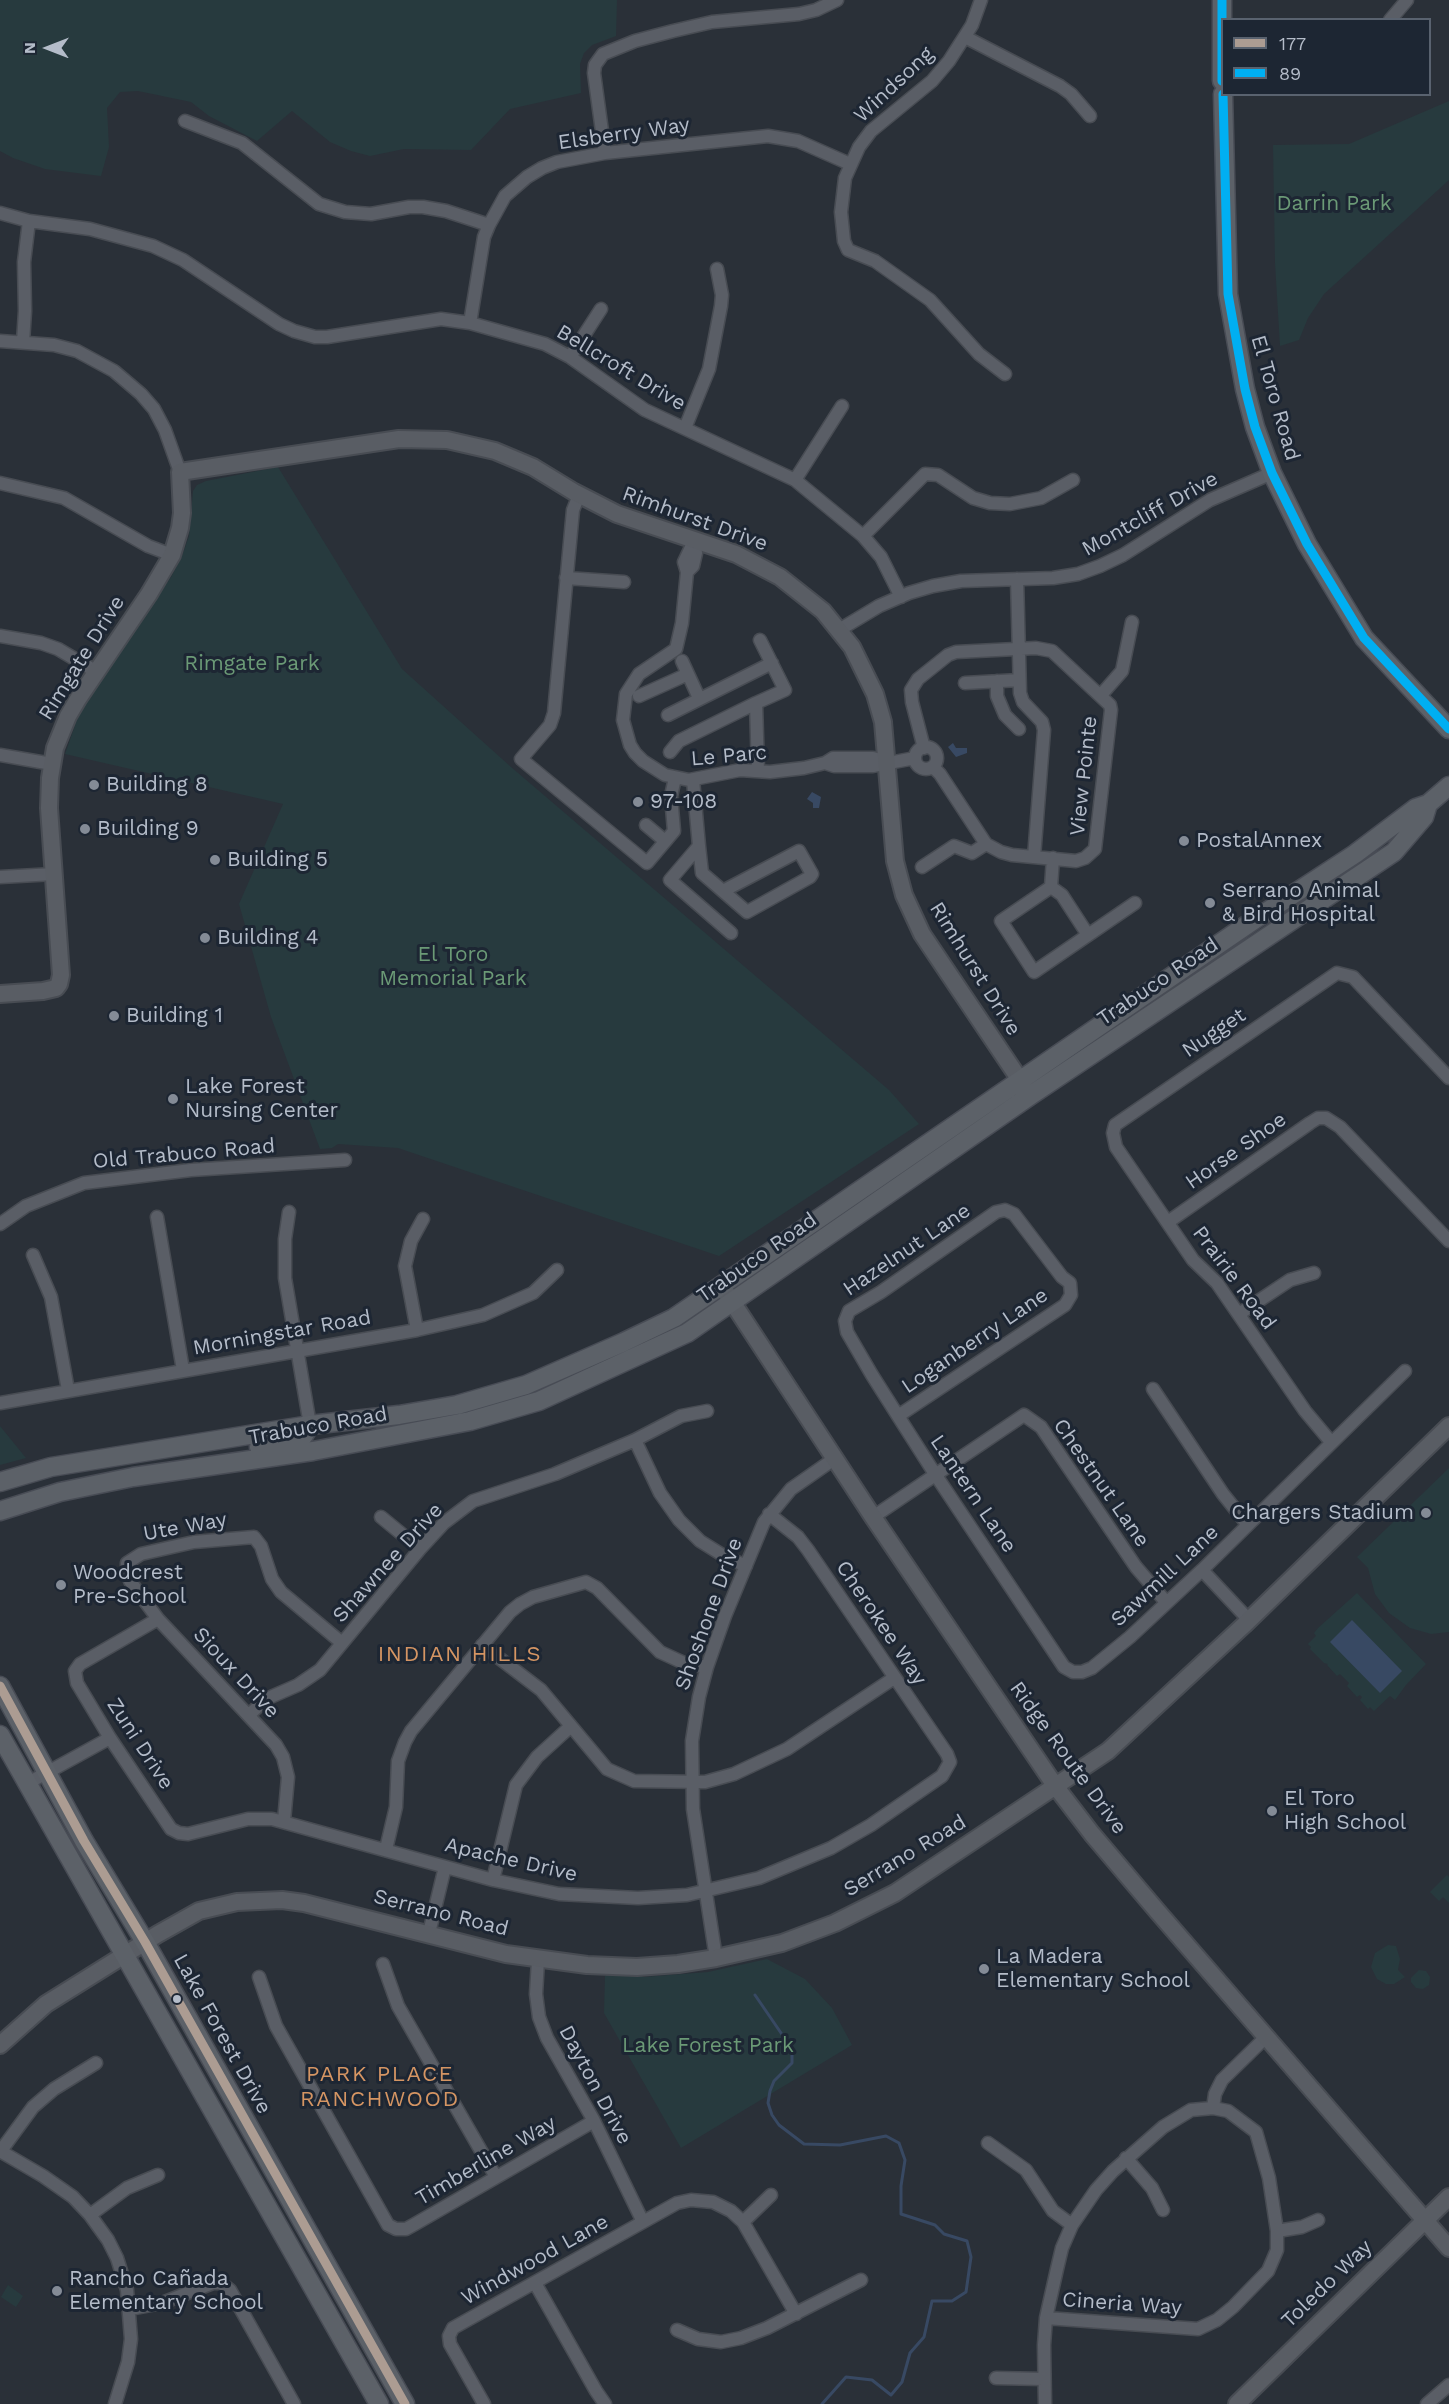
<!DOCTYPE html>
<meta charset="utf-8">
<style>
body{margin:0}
#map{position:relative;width:1449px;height:2404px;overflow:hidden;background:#2a3038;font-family:"Work Sans",sans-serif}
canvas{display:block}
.legend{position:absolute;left:1221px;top:18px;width:210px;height:78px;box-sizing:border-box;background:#1d2633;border:2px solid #59626f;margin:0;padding:8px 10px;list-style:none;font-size:18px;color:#b4bcc9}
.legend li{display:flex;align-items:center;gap:12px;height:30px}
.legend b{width:30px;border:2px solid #59626f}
.north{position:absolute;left:18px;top:18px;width:60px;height:60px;-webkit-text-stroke:4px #1d2633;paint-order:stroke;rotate:270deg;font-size:16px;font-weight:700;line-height:24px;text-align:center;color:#b4bcc9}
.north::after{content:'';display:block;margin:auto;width:21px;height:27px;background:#b4bcc9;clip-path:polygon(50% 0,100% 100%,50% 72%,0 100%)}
</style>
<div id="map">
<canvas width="1449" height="2404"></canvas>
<ul class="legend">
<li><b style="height:8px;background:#ac9c92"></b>177</li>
<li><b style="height:8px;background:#00aff2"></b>89</li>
</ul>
<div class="north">N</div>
</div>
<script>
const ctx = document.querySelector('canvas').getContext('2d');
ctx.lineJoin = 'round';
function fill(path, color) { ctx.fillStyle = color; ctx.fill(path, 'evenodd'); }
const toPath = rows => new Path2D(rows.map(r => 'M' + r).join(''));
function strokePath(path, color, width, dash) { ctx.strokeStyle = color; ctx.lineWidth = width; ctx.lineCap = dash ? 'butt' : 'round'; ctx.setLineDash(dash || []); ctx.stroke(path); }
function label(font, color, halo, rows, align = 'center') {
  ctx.font = font + ' "Work Sans",sans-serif'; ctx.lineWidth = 6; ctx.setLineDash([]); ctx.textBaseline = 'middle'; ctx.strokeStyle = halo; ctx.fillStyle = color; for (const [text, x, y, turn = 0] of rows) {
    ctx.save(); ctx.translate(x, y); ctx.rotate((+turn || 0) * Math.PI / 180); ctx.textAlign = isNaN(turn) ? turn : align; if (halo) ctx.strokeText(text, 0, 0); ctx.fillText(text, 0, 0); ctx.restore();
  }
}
const green = toPath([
 [0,0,617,0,616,36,592,45,584,53,580,64,581,93,510,109,471,150,404,149,370,156,351,151,330,142,292,111,257,141,209,116,191,102,138,91,120,92,107,108,109,147,101,176,45,169,13,158,0,151],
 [1449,101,1449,180,1324,294,1308,318,1299,340,1280,346,1275,263,1273,145,1349,144],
 [278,467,402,669,511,767,889,1090,919,1124,719,1256,398,1148,338,1144,332,1148,320,1149,271,1017,239,904,283,804,65,754,80,711,171,577,182,556,189,536,193,491,197,485,206,481],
 [0,1426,26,1458,0,1465],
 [1449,1468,1449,1632,1431,1634,1410,1628,1389,1613,1375,1594,1368,1568,1357,1557],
 [1357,1593,1426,1664,1406,1685,1395,1700,1390,1696,1374,1711,1370,1707,1368,1709,1360,1700,1362,1697,1360,1695,1357,1697,1347,1686,1349,1683,1340,1674,1337,1676,1327,1665,1328,1664,1324,1663,1310,1649,1311,1647,1308,1644,1316,1636,1314,1633,1318,1628],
 [1447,1875,1449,1877,1449,1903,1443,1897,1439,1901,1430,1892],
 [1388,1945,1396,1946,1400,1959,1398,1970,1405,1977,1394,1984,1386,1984,1377,1979,1371,1967,1375,1953],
 [767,1959,805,1979,832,2008,852,2045,681,2148,604,2013,605,1976,621,1966,644,1977,708,1972],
 [1419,1970,1426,1971,1430,1977,1429,1985,1423,1989,1416,1988,1411,1982,1411,1978],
 [8,2285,23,2296,16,2307,1,2297]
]);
const water = toPath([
 [953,743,956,748,967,748,967,753,956,757,948,747],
 [812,792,821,797,819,808,813,808,813,803,807,799],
 [1352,1620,1402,1671,1380,1693,1330,1642]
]);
const stream = toPath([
 [755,1995,792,2049,792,2063,774,2081,770,2091,768,2103,772,2115,779,2125,804,2144,840,2145,886,2136,899,2143,905,2160,901,2186,901,2214,935,2225,944,2234,967,2241,971,2257,966,2292,952,2301,932,2301,924,2337,910,2353,902,2382,891,2395,872,2380,846,2377,822,2404]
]);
const street = toPath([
 [981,0,972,25,949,61,932,81,871,131,859,147,845,178,841,212,844,241,848,250,875,261,930,300,979,354,1005,374],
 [1390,20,1407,0],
 [965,37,1060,86,1071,94,1090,116],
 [185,121,242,143,319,204,345,212,371,214,409,207,423,207,446,211,489,225],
 [605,153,594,73,595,65,603,54,635,41,673,31,712,22,799,14,816,10,837,0],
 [0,213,29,221,90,229,153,246,183,260,279,324,294,331,315,337,327,337,441,319,470,323,545,344,570,357,645,410,795,480,863,536,881,557,901,597],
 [470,323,484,237,489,225,505,196,527,177,542,168,557,162,605,153,768,136,798,141,850,164],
 [0,341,54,345,77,351,114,371,141,394,154,409,165,430,180,472],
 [23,342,25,311,24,262,29,221],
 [570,357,601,309],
 [685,428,709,369,721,306,722,295,717,269],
 [795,480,842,406],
 [0,483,64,498,148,546,172,555],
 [579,495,573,510,554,713,550,725,521,759,647,863,674,831,671,796,675,778],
 [863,536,925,474,938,475,973,498,990,503,1010,504,1041,498,1073,480],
 [694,541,684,562,687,572,682,623,676,649,639,674,626,694,623,720,630,745,635,753,643,761,665,775,689,780,740,770,770,772,804,768,825,763,833,758,873,758,888,762],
 [687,572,693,566,696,553,694,541],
 [566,578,624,582],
 [1017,579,1020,693,1023,702,1042,722,1044,730,1034,857],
 [839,630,879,606,909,593,933,586,961,581,1053,578,1078,574,1100,566,1123,555,1210,500,1272,473],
 [0,636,41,643,58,649,95,671],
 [682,661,699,698],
 [997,681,997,696,1005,715,1019,729],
 [965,683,1019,680],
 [1101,695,1122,671,1132,622],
 [639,696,688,674],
 [668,715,772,663],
 '915 758a11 11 0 1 1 22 0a11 11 0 1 1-22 0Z',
 [924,748,912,702,911,690,918,679,948,655,956,652,1036,648,1052,651,1110,705,1111,710,1095,849,1085,858,1076,861,1012,855,1001,852,986,844,940,774,933,767],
 [670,752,679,741,756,703],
 [0,755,52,764],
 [825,763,834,766,873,766,915,758],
 [758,771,756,703,785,690,760,640],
 [693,780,699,846],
 [646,825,665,841],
 [1053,858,1051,887,1001,921,1034,972,1135,903],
 [922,867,954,846,972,853,986,844],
 [0,877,54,874],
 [1051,887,1062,895,1088,935],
 [723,891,799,851,812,874,810,877,747,912,702,873,699,846,670,880,731,933],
 [289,1212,285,1239,285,1278,310,1425],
 [157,1217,183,1370],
 [1168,1222,1310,1123,1318,1118,1326,1118,1340,1127,1449,1241],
 [0,1224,26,1206,84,1183,191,1170,345,1160],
 [33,1255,51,1297,68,1390],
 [1239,1314,1290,1280,1314,1273],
 [417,1330,405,1266,411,1241,423,1219],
 [1153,1389,1223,1494,1247,1524],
 [0,1403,417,1330,483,1315,533,1293,557,1270],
 [898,1416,1065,1305,1071,1295,1070,1283,1062,1277,1014,1214,1005,1210,996,1212,881,1292,849,1311,845,1321,847,1332,872,1375,898,1416,935,1474,1064,1667,1073,1672,1082,1672,1092,1668,1130,1637,1202,1570,1405,1371],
 [635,1440,660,1493,679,1520,700,1541,724,1556,746,1566],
 [1331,1442,1305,1411,1217,1283,1193,1260,1116,1147,1113,1133,1115,1125,1337,973,1353,977,1449,1078],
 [381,1517,420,1549],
 [873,1517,1024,1415,1041,1427,1136,1567,1166,1602],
 [1202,1570,1249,1620],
 [158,1619,80,1664,75,1671,77,1683,110,1738,171,1829,179,1833,188,1834,248,1819,272,1819,493,1880,559,1894,638,1898,687,1895,759,1878,831,1848,871,1825,942,1776,950,1762,947,1754,808,1550,798,1537,769,1514],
 [482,1645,541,1690,607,1769,634,1781,705,1782,734,1774,787,1749,894,1678],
 [249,1715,266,1699,298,1685,320,1670,420,1549,444,1523,473,1501,555,1474,635,1440,681,1416,707,1411],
 [28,1783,110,1738],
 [284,1821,288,1777,283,1757,276,1745,158,1619,130,1581,127,1572,127,1563,141,1554,194,1542,254,1537,261,1546,272,1579,281,1592,342,1643],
 [386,1849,396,1807,398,1761,405,1742,411,1731,510,1612,520,1604,533,1597,586,1582,597,1588,660,1652,684,1663,707,1667],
 [493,1880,516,1785,537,1757,571,1726],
 [429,1933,445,1867],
 [716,1958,693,1809,692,1741,699,1697,707,1667,725,1616,764,1522,791,1489,834,1459],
 [538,1960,536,1994,539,2017,547,2038,594,2121,643,2222],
 [383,1964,398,2006,496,2177],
 [259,1977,276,2026,388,2225,396,2229,406,2229,415,2224,594,2121],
 [1213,2108,1215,2094,1222,2080,1267,2036],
 [988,2143,1026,2170,1053,2211,1072,2225],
 [0,2151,43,2176,73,2197,90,2215,108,2240,117,2258,127,2290,131,2339,128,2362,115,2404],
 [0,2152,33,2107,54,2089,96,2063],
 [1126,2158,1152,2188,1163,2210],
 [90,2215,127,2188,158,2175],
 [743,2222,771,2195],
 [1277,2231,1302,2227,1318,2220],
 [535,2283,596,2391,605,2404],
 [130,2309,162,2303,213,2283,221,2283,230,2290,294,2404],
 [677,2330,698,2339,721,2342,741,2338,767,2328,861,2280],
 [996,2378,1043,2379],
 [484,2404,450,2344,449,2336,453,2328,677,2203,691,2200,713,2202,731,2211,743,2222,796,2314],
 [1045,2404,1044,2345,1046,2318,1057,2269,1062,2248,1072,2225,1096,2190,1113,2171,1163,2127,1191,2110,1213,2108,1228,2111,1256,2132,1269,2178,1277,2231,1277,2250,1268,2271,1233,2307,1217,2320,1198,2329,1046,2318],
 [1427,2404,1449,2385]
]);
const secondary = toPath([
 [0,994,43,991,56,988,59,984,61,975,49,808,50,778,55,748,68,716,78,699,149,594,172,555,180,528,182,513,180,472,399,439,447,440,495,451,533,467,574,492,617,514,736,554,780,577,823,611,852,647,875,694,883,722,895,861,904,895,922,934,1020,1080],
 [725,1291,873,1517,1056,1787,1092,1834,1158,1912,1449,2248],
 [0,2045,46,2004,158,1934,199,1911,237,1902,282,1900,304,1903,506,1954,587,1965,637,1967,678,1964,716,1958,782,1943,835,1923,895,1893,1108,1751,1244,1625,1449,1426],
 [1237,2404,1449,2197]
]);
const primary = toPath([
 [1222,0,1222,81],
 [1223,94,1228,294,1245,389,1255,427,1272,473,1307,544,1364,638,1449,729],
 [259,1447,296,1440,304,1435,310,1425],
 [0,1482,51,1467,310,1425,399,1415,457,1405,526,1385,624,1342,674,1318,1254,920,1355,854,1416,808,1428,804,1449,786],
 [0,1511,60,1492,133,1477,313,1451,470,1421,539,1401,687,1333,1031,1095,1394,852,1424,817,1428,804],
 [0,1686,84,1841,145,1942,405,2404],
 [0,1735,379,2404]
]);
const bus1 = toPath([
 [0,1686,84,1841,145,1942,405,2404]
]);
const bus2 = toPath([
 [1222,0,1222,81],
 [1223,94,1228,294,1245,389,1255,427,1272,473,1307,544,1364,638,1449,729]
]);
const markers = [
 [94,785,6,"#848b96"],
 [638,802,6,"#848b96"],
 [85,829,6,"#848b96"],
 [1184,841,6,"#848b96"],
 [215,860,6,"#848b96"],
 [1210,903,6,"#848b96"],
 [205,938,6,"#848b96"],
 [114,1016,6,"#848b96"],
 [173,1099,6,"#848b96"],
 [1426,1513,6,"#848b96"],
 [61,1585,6,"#848b96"],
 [1272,1811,6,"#848b96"],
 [984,1969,6,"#848b96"],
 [177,1999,5,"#b4bcc9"],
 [57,2291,6,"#848b96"]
];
const streetNames = [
 ["Windsong",894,85,-43],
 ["Elsberry Way",624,134,-8],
 ["Bellcroft Drive",621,368,31],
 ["El Toro Road",1275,398,74],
 ["Montcliff Drive",1150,514,-29],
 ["Rimhurst Drive",695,519,20],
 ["Rimgate Drive",82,658,-58],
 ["Le Parc",729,756,-5],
 ["View Pointe",1084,776,-84],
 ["Rimhurst Drive",975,969,58],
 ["Trabuco Road",1158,982,-34],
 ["Nugget",1214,1033,-34],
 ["Horse Shoe",1236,1151,-35],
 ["Old Trabuco Road",184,1154,-5],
 ["Hazelnut Lane",907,1250,-34],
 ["Trabuco Road",757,1258,-35],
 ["Prairie Road",1234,1278,53],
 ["Morningstar Road",282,1333,-10],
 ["Loganberry Lane",975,1341,-34],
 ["Trabuco Road",318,1426,-10],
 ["Chestnut Lane",1101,1483,55],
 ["Lantern Lane",973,1494,56],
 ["Ute Way",185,1527,-10],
 ["Shawnee Drive",388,1563,-48],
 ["Sawmill Lane",1165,1576,-43],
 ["Shoshone Drive",709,1614,-70],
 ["Cherokee Way",881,1623,56],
 ["Sioux Drive",236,1673,47],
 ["Zuni Drive",140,1744,57],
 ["Ridge Route Drive",1068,1758,54],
 ["Serrano Road",905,1856,-31],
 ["Apache Drive",511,1860,13],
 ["Serrano Road",441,1913,14],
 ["Lake Forest Drive",222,2034,61],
 ["Dayton Drive",595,2085,62],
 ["Timberline Way",486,2161,-30],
 ["Windwood Lane",535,2260,-29],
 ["Toledo Way",1327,2284,-44],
 ["Cineria Way",1122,2304,4]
];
const parkNames = [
 ["Darrin Park",1334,204],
 ["Rimgate Park",252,664],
 ["El Toro",453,955],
 ["Memorial Park",453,979],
 ["Lake Forest Park",708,2046]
];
const poiNames = [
 ["Building 8",106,785],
 ["97-108",650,802],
 ["Building 9",97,829],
 ["PostalAnnex",1196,841],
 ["Building 5",227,860],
 ["Serrano Animal",1222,891],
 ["& Bird Hospital",1222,915],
 ["Building 4",217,938],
 ["Building 1",126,1016],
 ["Lake Forest",185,1087],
 ["Nursing Center",185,1111],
 ["Chargers Stadium",1414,1513,"right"],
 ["Woodcrest",73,1573],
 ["Pre-School",73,1597],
 ["El Toro",1284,1799],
 ["High School",1284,1823],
 ["La Madera",996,1957],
 ["Elementary School",996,1981],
 ["Rancho Cañada",69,2279],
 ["Elementary School",69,2303]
];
const neighbourhoodNames = [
 ["INDIAN HILLS",460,1655],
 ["PARK PLACE",380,2075],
 ["RANCHWOOD",380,2100]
];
fill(green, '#273a3e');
fill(water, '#384963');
strokePath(stream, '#384963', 3);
strokePath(street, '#484c53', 15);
strokePath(secondary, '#484c53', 20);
strokePath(primary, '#484c55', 21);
strokePath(street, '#5a5e66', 12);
strokePath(secondary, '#595d64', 16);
strokePath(primary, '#5c6168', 18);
strokePath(bus1, '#ac9c92', 9);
strokePath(bus2, '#00aff2', 9);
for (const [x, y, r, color] of markers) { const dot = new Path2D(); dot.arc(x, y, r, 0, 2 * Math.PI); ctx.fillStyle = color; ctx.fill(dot); strokePath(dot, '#1d2633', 2); }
label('21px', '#b4bcc9', '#1d2633', streetNames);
label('21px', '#6b9a76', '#1d2633', parkNames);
label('21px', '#b4bcc9', '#1d2633', poiNames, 'left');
ctx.letterSpacing = '1.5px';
label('22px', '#d59563', '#1d2633', neighbourhoodNames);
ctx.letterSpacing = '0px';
</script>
